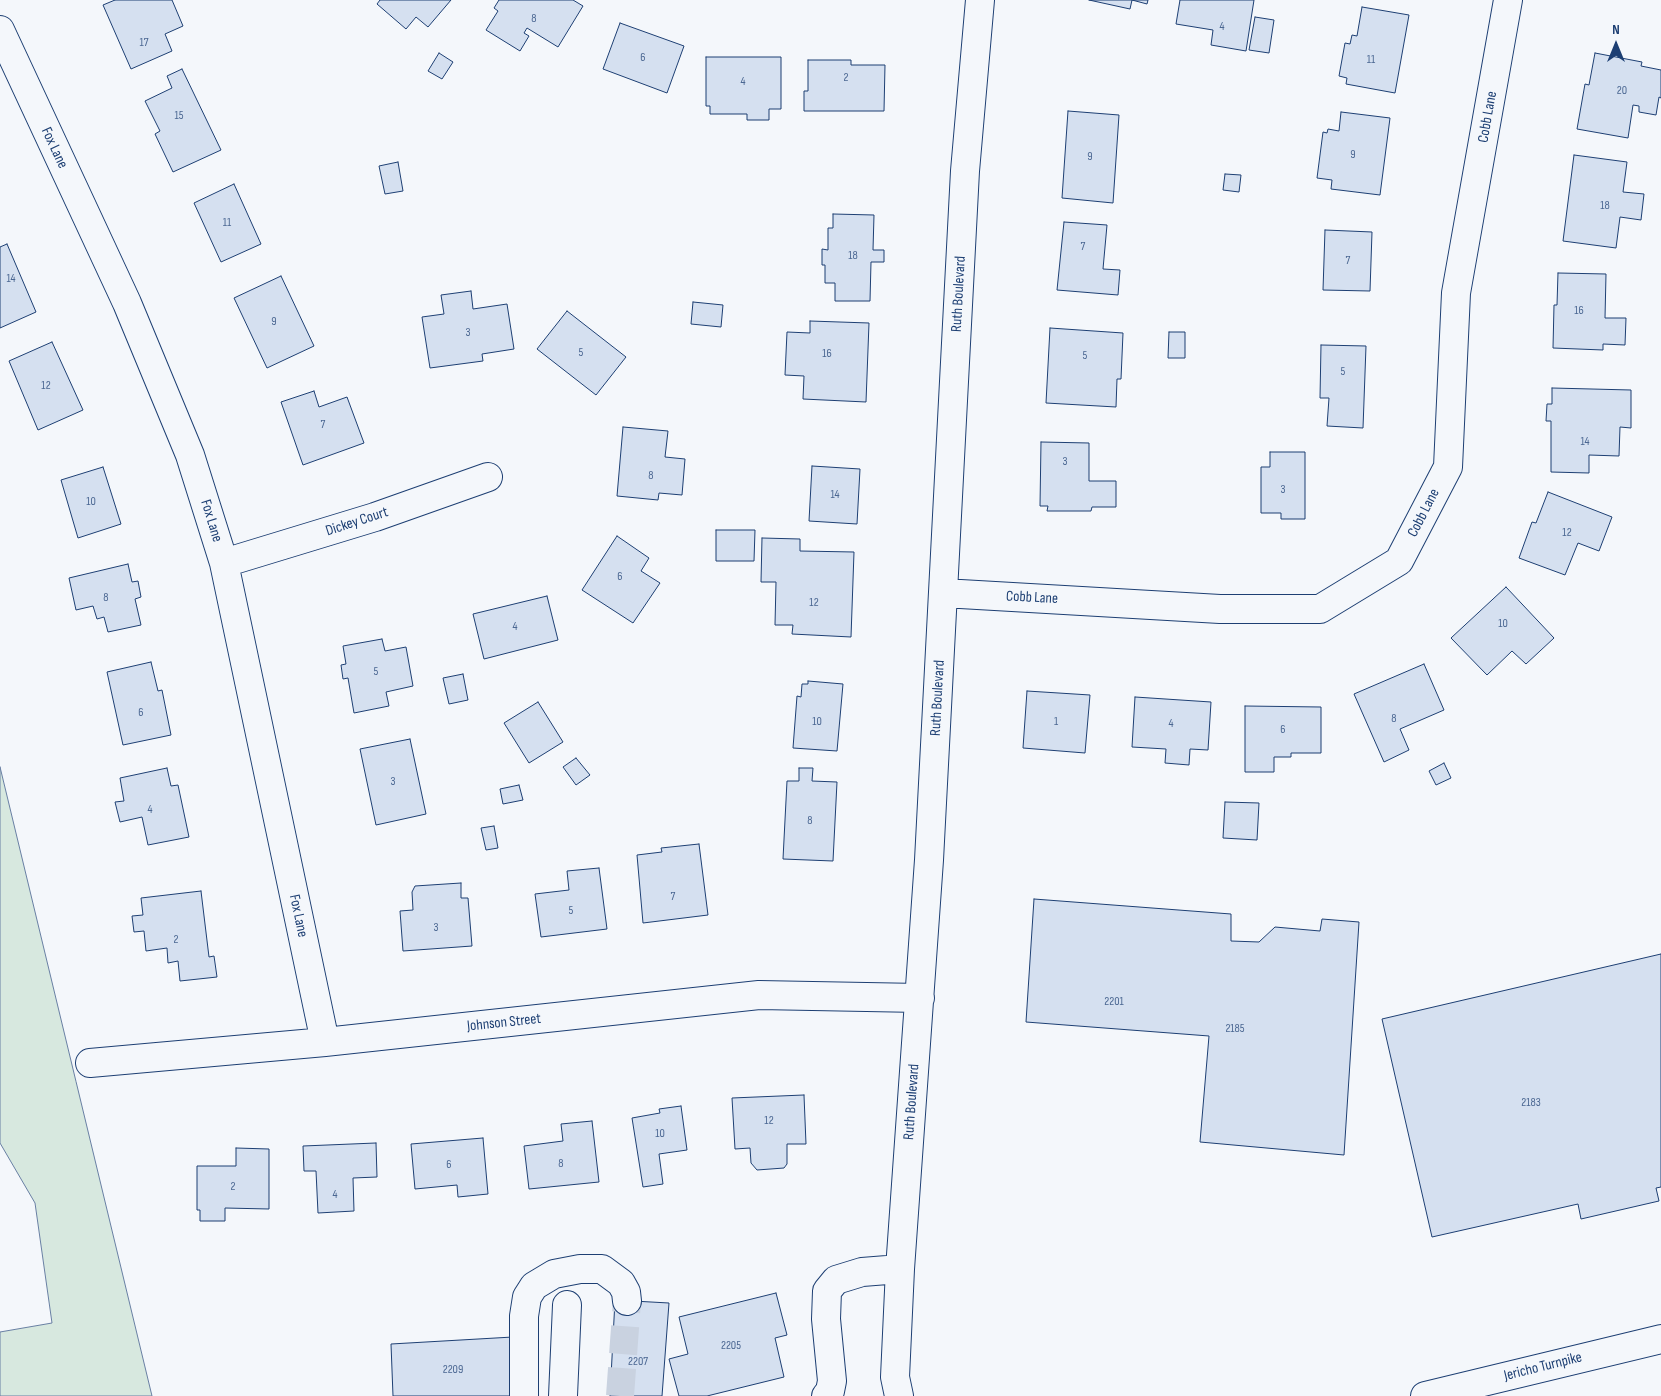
<!DOCTYPE html>
<style>
body{margin:0}
#map{position:relative;width:1661px;height:1396px;overflow:hidden;background:#f4f7fb;font-family:"Sofia Sans Condensed",sans-serif}
canvas{display:block}
.north{position:absolute;left:1591px;top:20px;width:50px;height:50px;-webkit-text-stroke:4px #f4f7fb;paint-order:stroke;rotate:0deg;font-size:14px;font-weight:700;line-height:20px;text-align:center;color:#1d3f73}
.north::after{content:'';display:block;margin:auto;width:18px;height:22px;background:#1d3f73;clip-path:polygon(50% 0,100% 100%,50% 72%,0 100%)}
</style>
<div id="map">
<canvas width="1661" height="1396"></canvas>
<div class="north">N</div>
</div>
<script>
const ctx = document.querySelector('canvas').getContext('2d');
ctx.lineJoin = 'round';
function fill(path, color) { ctx.fillStyle = color; ctx.fill(path, 'evenodd'); }
const toPath = rows => new Path2D(rows.map(r => 'M' + r).join(''));
function strokePath(path, color, width, dash) { ctx.strokeStyle = color; ctx.lineWidth = width; ctx.lineCap = dash ? 'butt' : 'round'; ctx.setLineDash(dash || []); ctx.stroke(path); }
function label(font, color, halo, rows, align = 'center') {
  ctx.font = font + ' "Sofia Sans Condensed",sans-serif'; ctx.lineWidth = 4; ctx.setLineDash([]); ctx.textBaseline = 'middle'; ctx.strokeStyle = halo; ctx.fillStyle = color; for (const [text, x, y, turn = 0] of rows) {
    ctx.save(); ctx.translate(x, y); ctx.rotate((+turn || 0) * Math.PI / 180); ctx.textAlign = isNaN(turn) ? turn : align; if (halo) ctx.strokeText(text, 0, 0); ctx.fillText(text, 0, 0); ctx.restore();
  }
}
const green = toPath([
 [0,767,152,1396,0,1396,0,1332,52,1323,35,1203,0,1143,0,767]
]);
const building = toPath([
 [115,0,172,0,183,26,165,34,172,51,131,69,103,5,115,0],
 [380,0,451,0,428,27,416,17,406,29,377,4,380,0],
 [499,0,573,0,583,6,558,47,527,28,524,33,529,36,520,51,486,30,498,11,494,8,499,0],
 [1089,0,1148,0,1147,4,1132,0,1130,9,1089,0],
 [1180,0,1254,0,1246,51,1211,45,1213,30,1176,24,1180,0],
 [1362,7,1409,15,1395,93,1346,84,1347,78,1339,76,1345,43,1350,44,1352,35,1357,36,1362,7],
 [1255,17,1274,20,1269,53,1249,50,1255,17],
 [620,23,684,46,667,93,603,69,620,23],
 [439,53,453,62,442,79,428,71,439,53],
 [1595,53,1642,62,1641,66,1661,70,1661,98,1659,97,1656,115,1639,112,1639,106,1633,105,1628,138,1577,129,1585,84,1589,85,1595,53],
 [706,57,781,57,781,109,769,109,769,120,747,120,747,114,710,114,710,106,706,106,706,57],
 [808,60,851,60,851,65,885,65,884,111,804,111,804,91,808,91,808,60],
 [182,69,221,150,173,172,155,134,160,131,145,101,172,88,167,76,182,69],
 [1068,111,1119,115,1113,203,1062,198,1068,111],
 [1341,112,1390,118,1380,195,1331,189,1332,180,1317,178,1323,132,1327,133,1328,129,1339,131,1341,112],
 [1574,155,1627,162,1623,192,1644,194,1641,220,1620,217,1616,248,1563,241,1574,155],
 [398,162,403,191,385,194,379,166,398,162],
 [1225,174,1241,175,1239,192,1223,190,1225,174],
 [234,184,261,244,221,262,194,203,234,184],
 [833,214,874,215,873,250,884,250,884,262,871,262,870,301,835,301,835,283,825,283,825,265,822,265,822,249,828,250,828,228,833,228,833,214],
 [1064,222,1107,225,1103,269,1120,270,1118,295,1057,290,1064,222],
 [1325,230,1372,232,1370,291,1323,290,1325,230],
 [7,244,36,312,0,328,0,247,7,244],
 [1558,273,1606,274,1605,318,1626,318,1625,345,1603,344,1603,350,1553,348,1554,305,1557,305,1558,273],
 [281,276,314,346,267,368,234,298,281,276],
 [471,291,473,309,507,304,514,349,482,354,483,361,430,368,422,317,444,314,441,295,471,291],
 [693,302,723,305,721,327,691,324,693,302],
 [567,311,626,357,596,395,537,349,567,311],
 [810,321,869,323,866,402,803,399,804,376,785,375,787,332,810,333,810,321],
 [1050,328,1123,333,1121,379,1117,379,1116,407,1046,403,1050,328],
 [1169,332,1185,332,1185,358,1168,358,1169,332],
 [52,342,83,410,38,430,9,361,52,342],
 [1321,345,1366,346,1363,428,1327,426,1329,398,1320,398,1321,345],
 [1552,388,1631,390,1631,428,1620,427,1619,456,1589,455,1589,473,1551,472,1551,421,1546,421,1547,404,1552,404,1552,388],
 [314,391,319,407,347,397,364,443,303,465,281,402,314,391],
 [623,427,668,431,665,457,685,459,682,495,659,493,658,500,617,496,623,427],
 [1041,442,1089,443,1089,481,1116,481,1116,507,1092,507,1091,511,1047,511,1048,506,1040,506,1041,442],
 [1270,452,1305,452,1305,519,1281,519,1281,513,1261,513,1261,467,1270,467,1270,452],
 [812,466,860,469,857,524,809,521,812,466],
 [103,467,121,524,78,538,61,480,103,467],
 [1548,492,1612,517,1599,551,1578,543,1565,575,1519,558,1532,522,1536,523,1548,492],
 [716,530,755,530,754,561,716,561,716,530],
 [617,536,649,558,641,571,660,583,633,623,582,590,617,536],
 [762,538,800,539,800,551,854,552,851,637,792,634,793,625,775,625,776,582,761,582,762,538],
 [128,564,132,582,138,581,141,597,135,599,141,625,108,632,104,617,97,619,93,606,76,610,69,578,128,564],
 [1506,587,1554,638,1526,664,1512,651,1487,675,1451,638,1506,587],
 [547,596,558,640,484,659,473,614,547,596],
 [382,639,385,651,406,647,413,686,386,692,389,706,354,713,348,678,343,679,341,665,346,664,343,646,382,639],
 [151,662,158,691,162,690,171,735,123,745,107,672,151,662],
 [1424,664,1444,710,1400,729,1409,750,1384,762,1354,694,1424,664],
 [463,674,468,700,449,704,443,678,463,674],
 [808,681,843,684,837,751,793,748,797,696,801,697,802,684,808,684,808,681],
 [1027,691,1090,695,1085,753,1023,748,1027,691],
 [1135,697,1211,702,1208,750,1190,749,1189,765,1165,763,1166,749,1132,747,1135,697],
 [538,702,563,742,529,763,504,723,538,702],
 [1245,706,1321,707,1321,753,1291,753,1291,757,1274,757,1274,772,1245,772,1245,706],
 [410,739,426,814,376,825,360,749,410,739],
 [576,758,590,775,576,785,563,767,576,758],
 [1444,763,1451,778,1436,785,1429,771,1444,763],
 [167,768,171,786,178,785,189,837,148,845,142,817,120,822,115,802,124,801,120,778,167,768],
 [799,768,813,768,812,781,837,782,833,861,783,859,787,781,799,781,799,768],
 [519,785,523,800,503,804,500,789,519,785],
 [1225,802,1259,803,1257,840,1223,838,1225,802],
 [494,826,498,848,486,850,481,828,494,826],
 [699,844,708,915,643,923,637,855,662,852,661,848,699,844],
 [599,868,607,929,541,937,535,894,569,890,567,871,599,868],
 [461,883,461,898,468,898,472,946,403,951,400,911,413,910,412,892,415,886,461,883],
 [201,891,209,957,214,956,217,977,180,981,178,961,168,963,167,948,146,951,144,931,134,932,132,916,143,915,141,898,201,891],
 [1034,899,1231,914,1231,941,1259,942,1275,927,1320,931,1322,919,1359,922,1344,1155,1200,1142,1209,1036,1026,1022,1034,899],
 [1661,954,1661,1187,1656,1188,1659,1201,1581,1219,1578,1204,1432,1237,1382,1019,1661,954],
 [804,1095,806,1144,787,1144,787,1164,784,1168,757,1170,751,1163,750,1148,735,1149,732,1098,804,1095],
 [681,1106,687,1150,659,1154,663,1184,643,1187,632,1118,660,1113,659,1109,681,1106],
 [592,1121,599,1182,529,1189,524,1146,563,1141,561,1124,592,1121],
 [483,1138,488,1194,458,1197,457,1185,415,1189,411,1144,483,1138],
 [376,1143,377,1177,353,1178,354,1211,318,1213,316,1171,304,1171,303,1146,376,1143],
 [236,1148,269,1149,269,1209,225,1208,225,1221,200,1221,200,1210,197,1210,197,1166,236,1166,236,1148],
 [776,1293,787,1335,775,1338,784,1377,707,1396,679,1396,669,1359,688,1354,679,1317,776,1293],
 [615,1300,669,1303,662,1396,610,1396,615,1300],
 [513,1337,516,1396,393,1396,391,1344,513,1337]
]);
const minorTunnel = toPath([
 [620,1396,627,1301]
]);
const minor = toPath([
 [0,30,127,303,190,455,224,563,325,1042],
 [224,563,375,517,488,477],
 [943,593,1220,609,1320,609,1399,561,1448,467,1456,293,1508,0],
 [90,1063,325,1042,759,995,920,998],
 [524,1396,524,1316,527,1297,534,1286,554,1274,580,1269,602,1269,621,1283,626,1292,627,1301],
 [563,1396,567,1305],
 [826,1396,830,1391,832,1381,826,1319,827,1291,836,1280,862,1272,900,1269],
 [899,1396,895,1377,900,1269,929,860,965,171,980,0]
]);
const major = toPath([
 [1425,1396,1661,1339]
]);
const numberNames = [
 ["8",534,19],
 ["4",1222,27],
 ["17",144,43],
 ["6",643,58],
 ["11",1371,60],
 ["2",846,78],
 ["4",743,82],
 ["20",1622,91],
 ["15",179,116],
 ["9",1353,155],
 ["9",1090,157],
 ["18",1605,206],
 ["11",227,223],
 ["7",1083,247],
 ["18",853,256],
 ["7",1348,261],
 ["14",11,279],
 ["16",1579,311],
 ["9",274,322],
 ["3",468,333],
 ["5",581,353],
 ["16",827,354],
 ["5",1085,356],
 ["5",1343,372],
 ["12",46,386],
 ["7",323,425],
 ["14",1585,442],
 ["3",1065,462],
 ["8",651,476],
 ["3",1283,490],
 ["14",835,495],
 ["10",91,502],
 ["12",1567,533],
 ["6",620,577],
 ["8",106,598],
 ["12",814,603],
 ["10",1503,624],
 ["4",515,627],
 ["5",376,672],
 ["6",141,713],
 ["8",1394,719],
 ["10",817,722],
 ["1",1056,722],
 ["4",1171,724],
 ["6",1283,730],
 ["3",393,782],
 ["4",150,810],
 ["8",810,821],
 ["7",673,897],
 ["5",571,911],
 ["3",436,928],
 ["2",176,940],
 ["2201",1114,1002],
 ["2185",1235,1029],
 ["2183",1531,1103],
 ["12",769,1121],
 ["10",660,1134],
 ["8",561,1164],
 ["6",449,1165],
 ["2",233,1187],
 ["4",335,1195],
 ["2205",731,1346],
 ["2207",638,1362],
 ["2209",453,1370]
];
const streetNames = [
 ["Cobb Lane",1488,117,-80],
 ["Fox Lane",54,148,65],
 ["Ruth Boulevard",959,294,-87],
 ["Cobb Lane",1424,513,-63],
 ["Fox Lane",211,521,73],
 ["Dickey Court",357,522,-18],
 ["Cobb Lane",1032,598,3],
 ["Ruth Boulevard",938,698,-87],
 ["Fox Lane",298,916,78],
 ["Johnson Street",504,1023,-6],
 ["Ruth Boulevard",912,1102,-86],
 ["Jericho Turnpike",1543,1367,-14]
];
fill(green, '#d7e8df');
strokePath(green, '#687fa3', 1);
fill(building, '#d5e0f0');
strokePath(building, '#1d3f73', 1);
strokePath(minorTunnel, '#c9d2e0', 28, [28, 14]);
strokePath(minor, '#1d3f73', 30);
strokePath(major, '#1d3f73', 30);
strokePath(minor, '#f4f7fb', 28);
strokePath(major, '#f4f7fb', 28);
label('12px', '#4b6792', null, numberNames);
label('15px', '#1d3f73', '#f4f7fb', streetNames);
</script>
